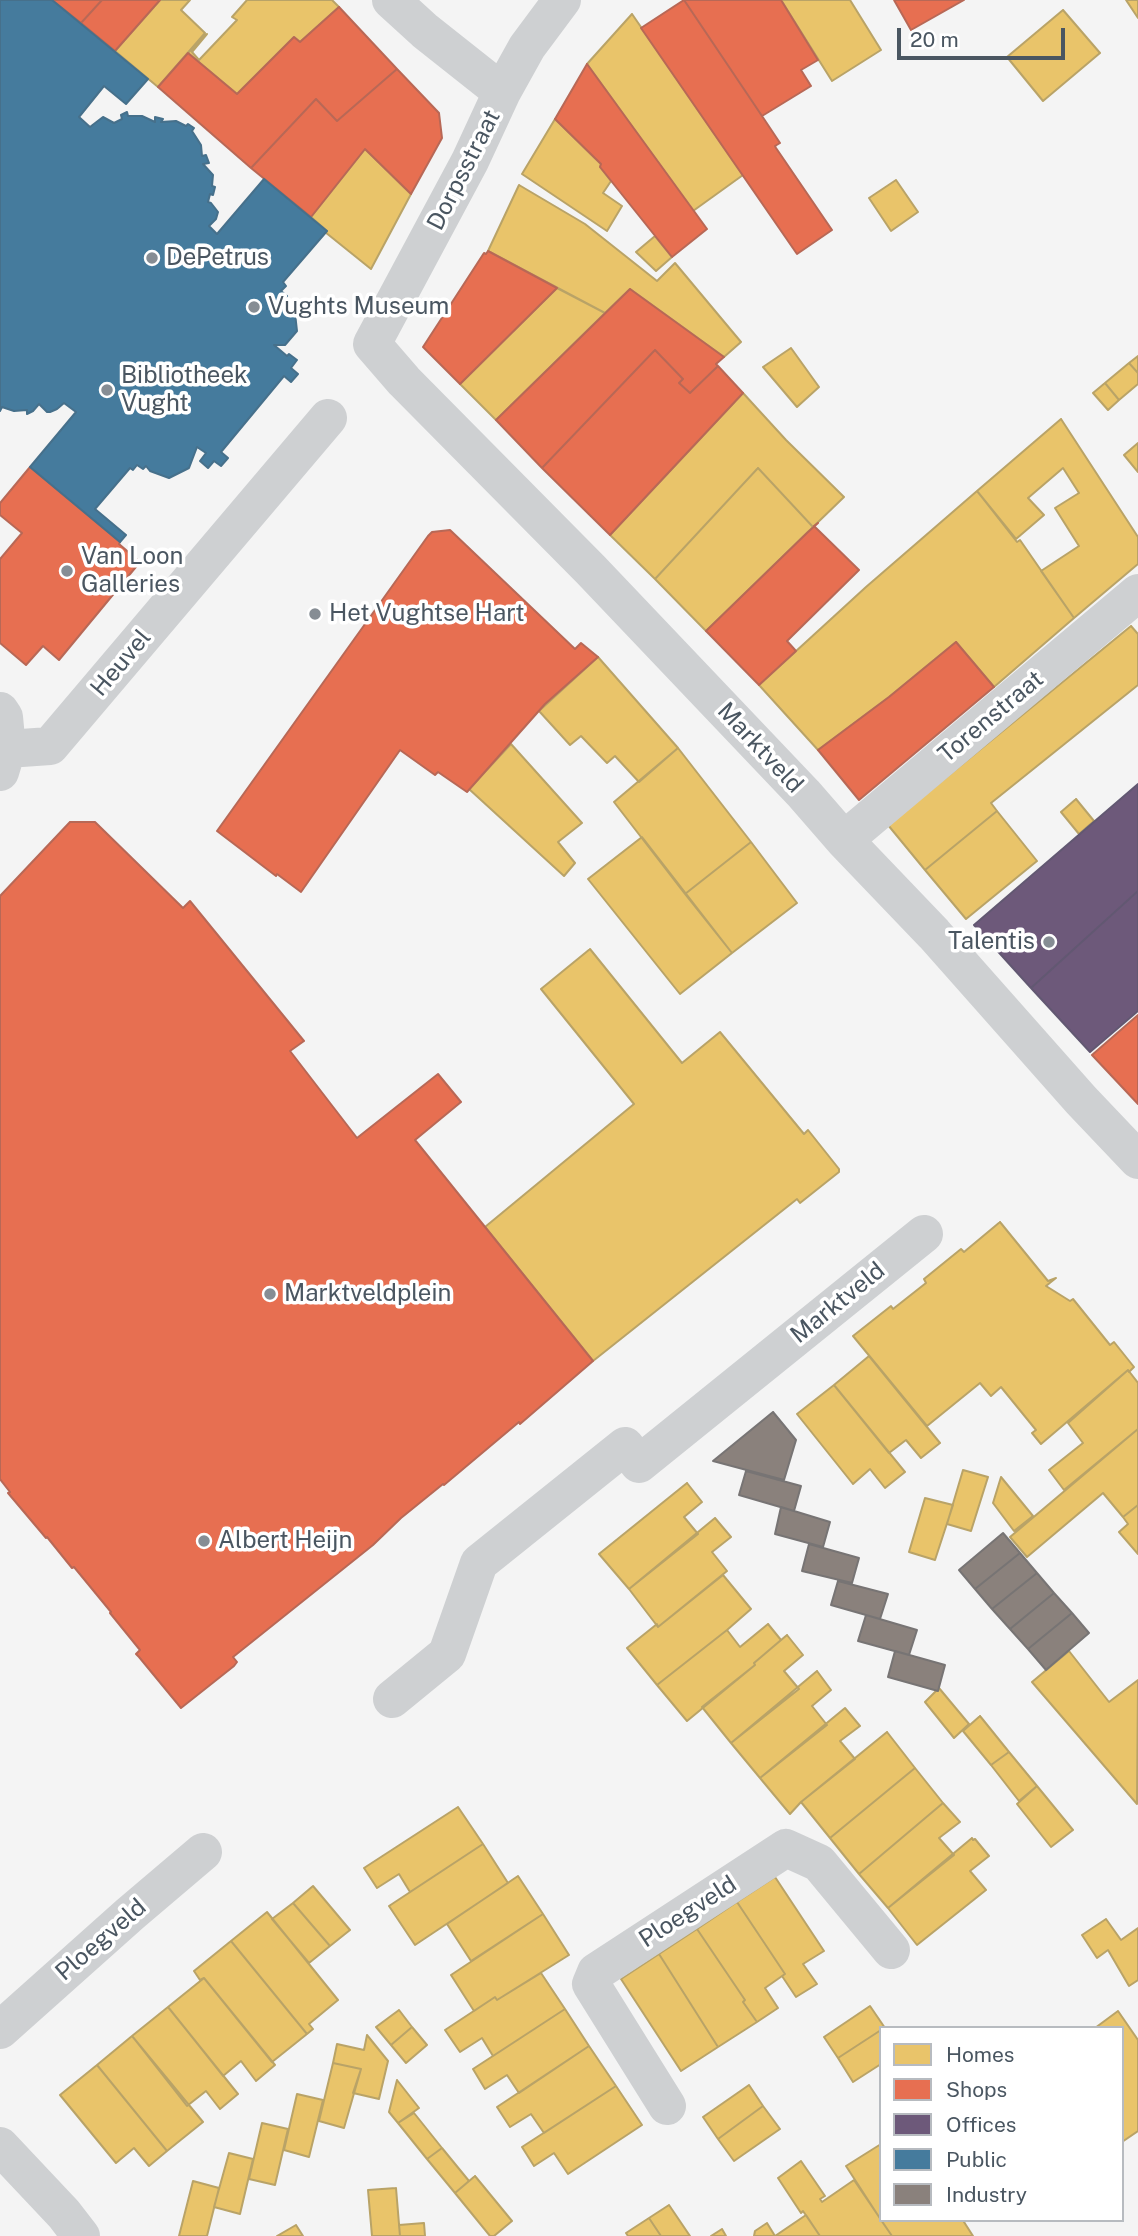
<!DOCTYPE html>
<style>
body{margin:0}
#map{position:relative;width:1138px;height:2236px;overflow:hidden;background:#f4f4f4;font-family:"Public Sans",sans-serif}
canvas{display:block}
.legend{position:absolute;left:879px;top:2026px;width:245px;height:196px;box-sizing:border-box;background:#fff;border:2px solid #b7bbc0;margin:0;padding:9px 12px;list-style:none;font-size:21px;color:#4a5661}
.legend li{display:flex;align-items:center;gap:14px;height:35px}
.legend b{width:35px;border:2px solid #b7bbc0}
.scale{position:absolute;left:897px;top:28px;width:168px;height:32px;box-sizing:border-box;border:4px solid #4a5661;border-top:0;padding-left:9px;font-size:21px;line-height:24px;white-space:nowrap;color:#4a5661;-webkit-text-stroke:5px #fff;paint-order:stroke}
</style>
<div id="map">
<canvas width="1138" height="2236"></canvas>
<ul class="legend">
<li><b style="height:19px;background:#e9c46a"></b>Homes</li>
<li><b style="height:19px;background:#e76f51"></b>Shops</li>
<li><b style="height:19px;background:#6d597a"></b>Offices</li>
<li><b style="height:19px;background:#457b9d"></b>Public</li>
<li><b style="height:19px;background:#8a817c"></b>Industry</li>
</ul>
<div class="scale">20 m</div>
</div>
<script>
const ctx = document.querySelector('canvas').getContext('2d');
ctx.lineJoin = 'round';
function fill(path, color) { ctx.fillStyle = color; ctx.fill(path, 'evenodd'); }
const toPath = rows => new Path2D(rows.map(r => 'M' + r).join(''));
function strokePath(path, color, width, dash) { ctx.strokeStyle = color; ctx.lineWidth = width; ctx.lineCap = dash ? 'butt' : 'round'; ctx.setLineDash(dash || []); ctx.stroke(path); }
function label(font, color, halo, rows, align = 'center') {
  ctx.font = font + ' "Public Sans",sans-serif'; ctx.lineWidth = 7; ctx.setLineDash([]); ctx.textBaseline = 'middle'; ctx.strokeStyle = halo; ctx.fillStyle = color; for (const [text, x, y, turn = 0] of rows) {
    ctx.save(); ctx.translate(x, y); ctx.rotate((+turn || 0) * Math.PI / 180); ctx.textAlign = isNaN(turn) ? turn : align; if (halo) ctx.strokeText(text, 0, 0); ctx.fillText(text, 0, 0); ctx.restore();
  }
}
const homes = toPath([
 [160,0,190,0,181,10,205,33,158,87,115,51,160,0],
 [247,0,332,0,339,7,300,42,294,37,237,94,188,53,207,34,192,52,199,60,237,20,232,17,247,0],
 [781,0,850,0,881,50,832,81,781,0],
 [1126,0,1138,0,1138,18,1126,0],
 [1063,10,1100,53,1043,101,1007,57,1063,10],
 [632,14,743,175,693,211,587,64,632,14],
 [555,119,601,164,600,167,611,181,603,193,622,206,607,231,522,174,555,119],
 [365,149,411,194,371,269,325,232,327,231,311,217,365,149],
 [896,180,918,212,891,231,869,198,896,180],
 [519,185,585,224,657,281,675,263,741,342,724,357,630,289,605,313,488,251,519,185],
 [655,236,672,257,656,271,636,252,655,236],
 [557,288,605,313,496,420,460,384,557,288],
 [791,348,819,387,797,407,763,367,791,348],
 [1138,356,1138,373,1129,363,1138,356],
 [1129,363,1138,373,1138,384,1119,400,1105,383,1129,363],
 [1105,383,1119,400,1108,410,1093,393,1105,383],
 [743,393,786,440,844,497,813,527,758,468,655,579,610,535,743,393],
 [1061,419,1138,537,1138,564,1074,618,1041,571,1079,546,1055,508,1079,493,1063,468,1028,498,1044,515,1016,539,977,491,1061,419],
 [1138,443,1138,472,1124,455,1138,443],
 [758,468,813,527,706,631,655,579,758,468],
 [977,491,1017,542,1020,540,1074,618,994,687,956,642,889,697,818,750,759,685,866,587,977,491],
 [1131,626,1138,634,1138,685,991,803,997,811,925,870,888,825,1131,626],
 [598,657,678,748,639,782,615,756,607,763,581,736,570,745,539,711,598,657],
 [511,744,582,823,558,842,575,863,564,876,469,789,511,744],
 [678,748,751,842,685,894,614,802,678,748],
 [1076,799,1094,821,1079,834,1061,812,1076,799],
 [997,811,1037,861,966,919,925,870,997,811],
 [642,837,732,953,680,994,588,879,642,837],
 [751,842,797,903,732,953,685,894,751,842],
 [590,949,682,1063,720,1032,804,1134,808,1130,839,1169,839,1172,800,1203,797,1199,593,1361,485,1227,634,1104,541,989,590,949],
 [1000,1222,1048,1281,1056,1278,1046,1286,1070,1301,1073,1299,1110,1345,1114,1342,1134,1367,1129,1372,1128,1370,1041,1444,1032,1433,1036,1430,1001,1387,991,1396,980,1383,927,1426,853,1336,891,1306,893,1309,926,1283,924,1279,961,1249,964,1252,1000,1222],
 [869,1356,940,1443,921,1458,906,1440,889,1453,834,1385,869,1356],
 [1128,1370,1138,1383,1138,1429,1064,1490,1049,1470,1083,1443,1068,1423,1128,1370],
 [834,1385,905,1472,885,1488,870,1469,853,1484,797,1414,834,1385],
 [1138,1429,1138,1505,1123,1517,1103,1493,1027,1557,1010,1537,1138,1429],
 [963,1470,988,1477,971,1531,947,1524,963,1470],
 [1001,1477,1033,1516,1014,1531,993,1503,1001,1477],
 [687,1483,702,1502,684,1517,698,1534,629,1589,599,1554,687,1483],
 [925,1498,953,1505,935,1560,909,1552,925,1498],
 [1138,1505,1138,1554,1119,1532,1128,1524,1123,1517,1138,1505],
 [715,1518,731,1537,712,1552,727,1571,658,1627,629,1589,715,1518],
 [723,1575,751,1609,727,1630,657,1685,627,1648,657,1624,658,1627,723,1575],
 [768,1624,781,1640,754,1663,755,1665,687,1721,657,1685,727,1630,740,1647,768,1624],
 [787,1635,803,1655,784,1671,799,1689,731,1743,702,1707,755,1665,754,1663,787,1635],
 [1069,1651,1109,1702,1138,1680,1137,1804,1032,1682,1069,1651],
 [817,1671,831,1690,812,1706,827,1725,760,1778,731,1743,817,1671],
 [939,1688,969,1724,954,1738,925,1702,939,1688],
 [845,1708,860,1726,840,1741,855,1759,801,1802,790,1814,760,1778,845,1708],
 [980,1716,1009,1752,991,1765,963,1731,980,1716],
 [887,1732,915,1768,830,1838,801,1802,887,1732],
 [1009,1752,1037,1786,1019,1801,991,1765,1009,1752],
 [915,1768,943,1803,859,1874,830,1838,915,1768],
 [1037,1786,1073,1830,1051,1847,1017,1804,1037,1786],
 [943,1803,960,1822,939,1838,954,1855,888,1908,859,1874,943,1803],
 [458,1807,483,1844,410,1892,399,1874,377,1888,364,1868,458,1807],
 [972,1838,973,1840,975,1839,989,1856,970,1871,986,1890,917,1945,888,1908,972,1838],
 [483,1844,508,1883,415,1945,389,1906,483,1844],
 [518,1876,543,1914,471,1961,447,1924,518,1876],
 [775,1877,824,1951,803,1964,817,1984,796,1997,782,1976,785,1974,737,1902,775,1877],
 [313,1886,350,1930,330,1946,293,1903,313,1886],
 [737,1902,785,1974,765,1988,778,2008,757,2022,743,2002,745,2000,697,1929,737,1902],
 [293,1903,330,1946,309,1963,272,1919,293,1903],
 [267,1912,338,2000,309,2024,313,2029,307,2034,231,1941,267,1912],
 [543,1914,569,1955,497,2000,495,1997,474,2011,451,1975,543,1914],
 [1106,1919,1121,1940,1138,1928,1138,1980,1129,1986,1108,1950,1097,1958,1082,1935,1106,1919],
 [697,1929,745,2000,743,2002,757,2022,718,2047,659,1954,697,1929],
 [231,1941,307,2034,272,2062,204,1978,200,1980,194,1971,231,1941],
 [659,1954,718,2047,681,2071,621,1979,659,1954],
 [541,1973,565,2009,493,2056,482,2038,460,2052,445,2030,495,1997,497,2000,541,1973],
 [204,1978,275,2065,256,2081,241,2061,223,2076,168,2007,204,1978],
 [870,2006,885,2028,881,2028,881,2030,838,2058,824,2037,870,2006],
 [168,2007,238,2094,220,2109,206,2091,187,2106,132,2036,168,2007],
 [565,2009,589,2046,519,2093,507,2075,485,2089,473,2069,565,2009],
 [399,2010,412,2027,391,2045,376,2027,399,2010],
 [1118,2011,1138,2040,1138,2131,1122,2142,1122,2028,1095,2028,1118,2011],
 [412,2027,427,2045,406,2063,391,2045,412,2027],
 [881,2030,881,2064,853,2082,838,2058,881,2030],
 [367,2035,388,2061,379,2099,353,2093,361,2069,333,2063,337,2044,364,2050,367,2035],
 [132,2036,203,2122,167,2151,97,2065,132,2036],
 [589,2046,616,2086,544,2133,531,2114,510,2127,497,2107,589,2046],
 [333,2063,361,2069,344,2128,319,2121,333,2063],
 [97,2065,167,2151,149,2166,134,2148,116,2163,60,2095,97,2065],
 [397,2080,419,2108,398,2123,389,2112,397,2080],
 [749,2085,763,2106,718,2139,703,2117,749,2085],
 [616,2086,642,2125,568,2174,554,2153,534,2166,522,2147,616,2086],
 [297,2094,323,2100,309,2157,284,2150,297,2094],
 [763,2106,780,2129,734,2161,718,2139,763,2106],
 [414,2113,442,2148,427,2159,398,2123,414,2113],
 [262,2123,288,2129,275,2185,249,2179,262,2123],
 [881,2144,881,2220,846,2166,881,2144],
 [442,2148,469,2181,455,2193,427,2159,442,2148],
 [229,2153,253,2159,240,2214,214,2207,229,2153],
 [801,2161,825,2196,820,2199,822,2202,854,2180,892,2236,820,2236,803,2211,801,2213,778,2178,801,2161],
 [475,2176,512,2221,494,2236,490,2236,455,2193,475,2176],
 [193,2181,219,2188,207,2236,179,2236,193,2181],
 [396,2188,400,2236,372,2236,368,2190,396,2188],
 [669,2205,690,2236,661,2236,649,2218,669,2205],
 [806,2215,820,2236,775,2236,806,2215],
 [649,2218,661,2236,628,2236,626,2233,649,2218],
 [881,2220,967,2220,964,2222,973,2236,892,2236,881,2220],
 [424,2223,425,2236,400,2236,399,2225,424,2223],
 [767,2223,775,2236,754,2236,755,2231,767,2223],
 [296,2225,303,2236,277,2236,296,2225],
 [722,2229,726,2236,711,2236,722,2229]
]);
const shops = toPath([
 [52,0,102,0,81,23,52,0],
 [102,0,160,0,115,51,81,23,102,0],
 [684,0,781,0,818,60,801,70,811,86,762,116,684,0],
 [684,0,762,116,780,143,775,146,776,148,832,230,797,254,641,28,684,0],
 [894,0,964,0,911,30,894,0],
 [339,7,397,69,337,121,316,99,251,168,158,87,188,53,237,94,294,37,300,42,339,7],
 [587,64,707,229,672,257,600,167,601,164,555,119,587,64],
 [397,69,439,113,442,138,411,194,365,149,311,217,251,168,316,99,337,121,397,69],
 [488,251,557,288,460,384,423,347,484,253,486,254,488,251],
 [630,289,724,357,716,364,718,366,690,393,679,383,683,379,655,350,542,468,496,420,630,289],
 [655,350,683,379,679,383,690,393,718,366,743,393,610,535,542,468,655,350],
 [30,467,120,542,119,544,140,562,59,660,43,646,26,665,0,643,0,559,22,533,0,515,0,503,30,467],
 [818,523,814,526,859,570,787,641,796,651,759,685,706,631,808,532,818,523],
 [450,530,575,649,581,643,598,657,545,704,467,792,438,772,435,775,400,750,301,892,277,874,276,876,217,831,428,536,432,532,450,530],
 [956,642,994,687,859,800,818,750,889,697,956,642],
 [70,822,95,822,183,908,190,901,304,1041,290,1051,357,1138,438,1074,461,1102,415,1140,593,1361,520,1424,519,1422,444,1485,443,1484,401,1518,373,1545,233,1657,237,1662,234,1666,181,1708,139,1657,136,1654,140,1650,110,1613,111,1612,74,1567,72,1568,47,1537,46,1538,8,1493,10,1492,0,1479,0,896,70,822],
 [1138,1015,1138,1104,1092,1055,1138,1015]
]);
const offices = toPath([
 [1138,784,1138,891,1031,988,974,925,1138,784],
 [1138,891,1138,1011,1090,1052,1031,988,1138,891]
]);
const public = toPath([
 [0,0,52,0,148,79,126,104,104,86,79,117,90,127,103,117,114,123,122,119,121,115,127,112,128,116,142,116,155,122,155,117,163,119,161,122,176,121,186,126,188,124,194,128,192,131,201,145,202,156,206,155,209,163,203,164,213,175,212,186,215,187,213,195,210,194,208,202,211,203,218,212,216,219,209,226,217,234,264,179,327,231,283,282,286,286,281,291,287,296,283,302,295,313,297,331,285,345,274,345,287,356,289,354,297,360,291,368,298,374,291,382,284,376,221,452,228,458,221,466,214,461,208,468,200,461,206,453,197,447,189,468,169,478,150,471,146,466,143,469,137,465,133,470,130,468,95,509,126,535,120,542,30,467,76,412,64,403,57,409,50,412,47,412,39,404,33,411,27,414,27,410,14,411,2,407,0,411,0,0]
]);
const industry = toPath([
 [773,1412,796,1440,784,1480,713,1461,773,1412],
 [746,1471,801,1486,794,1511,739,1495,746,1471],
 [781,1507,830,1522,823,1547,775,1534,781,1507],
 [1003,1533,1020,1553,975,1589,959,1570,1003,1533],
 [809,1544,859,1558,852,1583,802,1571,809,1544],
 [1020,1553,1037,1573,992,1609,975,1589,1020,1553],
 [1037,1573,1054,1593,1010,1629,992,1609,1037,1573],
 [838,1581,888,1594,880,1619,831,1605,838,1581],
 [1054,1593,1072,1613,1028,1649,1010,1629,1054,1593],
 [1072,1613,1089,1633,1046,1670,1028,1649,1072,1613],
 [866,1615,917,1630,909,1655,858,1641,866,1615],
 [895,1651,945,1665,938,1691,888,1677,895,1651]
]);
const minor = toPath([
 [391,0,425,31,502,92],
 [562,0,527,47,502,92,470,161,372,344,404,381,591,570,804,794,844,840,934,934,1081,1100,1138,1160],
 [0,711,4,717,7,749,0,772],
 [7,749,50,746,328,418],
 [844,840,1138,593],
 [392,1699,447,1654,479,1563,625,1446,639,1464,924,1234],
 [0,2030,130,1914,203,1852],
 [667,2106,591,1984,596,1972,786,1848,819,1863,891,1950],
 [0,2146,64,2214,81,2236]
]);
const markers = [
 [152,258,7,"#868d94"],
 [254,307,7,"#868d94"],
 [107,390,7,"#868d94"],
 [67,571,7,"#868d94"],
 [315,614,7,"#868d94"],
 [1049,942,7,"#868d94"],
 [270,1294,7,"#868d94"],
 [204,1541,7,"#868d94"]
];
const streetNames = [
 ["Dorpsstraat",464,170,-63],
 ["Heuvel",121,663,-50],
 ["Torenstraat",991,717,-40],
 ["Marktveld",760,748,47],
 ["Marktveld",838,1303,-39],
 ["Ploegveld",688,1912,-33],
 ["Ploegveld",101,1940,-41]
];
const poiNames = [
 ["DePetrus",166,258],
 ["Vughts Museum",268,307],
 ["Bibliotheek",121,376],
 ["Vught",121,404],
 ["Van Loon",81,557],
 ["Galleries",81,585],
 ["Het Vughtse Hart",329,614],
 ["Talentis",1035,942,"right"],
 ["Marktveldplein",284,1294],
 ["Albert Heijn",218,1541]
];
fill(homes, '#e9c46a');
strokePath(homes, '#b9a367', 2);
fill(shops, '#e76f51');
strokePath(shops, '#b86856', 2);
fill(offices, '#6d597a');
strokePath(offices, '#625872', 2);
fill(public, '#457b9d');
strokePath(public, '#46708b', 2);
fill(industry, '#8a817c');
strokePath(industry, '#777474', 2);
strokePath(minor, '#ced0d2', 38);
for (const [x, y, r, color] of markers) { const dot = new Path2D(); dot.arc(x, y, r, 0, 2 * Math.PI); ctx.fillStyle = color; ctx.fill(dot); strokePath(dot, '#fff', 2.5); }
label('24px', '#4a5661', '#fff', streetNames);
label('24px', '#4a5661', '#fff', poiNames, 'left');
</script>
